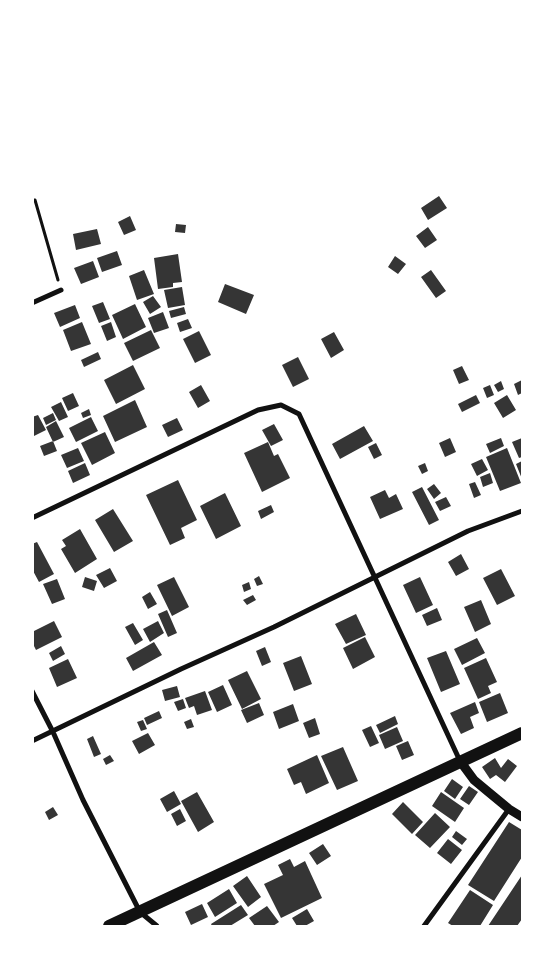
<!DOCTYPE html>
<style>
body{margin:0}
#map{position:relative;width:555px;height:959px;overflow:hidden;background:#fff;font-family:Arial,sans-serif}
canvas{display:block}
.frame{position:absolute;inset:0;border:34px solid #fff;pointer-events:none}
</style>
<div id="map">
<canvas width="555" height="959"></canvas>
<div class="frame"></div>
</div>
<script>
const ctx = document.querySelector('canvas').getContext('2d');
ctx.lineJoin = 'round';
function fill(path, color) { ctx.fillStyle = color; ctx.fill(path, 'evenodd'); }
const toPath = rows => new Path2D(rows.map(r => 'M' + r).join(''));
function strokePath(path, color, width, dash) { ctx.strokeStyle = color; ctx.lineWidth = width; ctx.lineCap = dash ? 'butt' : 'round'; ctx.setLineDash(dash || []); ctx.stroke(path); }
const building = toPath([
 [439,196,447,208,428,220,421,208],
 [130,216,136,230,124,235,118,222],
 [176,224,186,225,185,233,175,232],
 [428,227,437,240,425,248,416,236],
 [97,229,101,244,76,250,73,234],
 [117,251,122,265,102,272,97,258],
 [178,254,182,282,173,283,173,287,158,289,154,258],
 [395,256,406,264,398,274,388,267],
 [93,261,99,277,81,284,74,268],
 [144,270,154,294,137,300,129,276],
 [431,270,446,291,436,298,421,277],
 [225,284,254,295,246,314,218,302],
 [182,287,185,305,168,308,164,290],
 [153,296,161,307,150,314,143,302],
 [103,302,110,319,99,323,92,306],
 [135,304,146,327,123,339,112,315],
 [75,305,80,318,60,327,54,313],
 [184,307,186,314,171,318,169,311],
 [163,312,169,328,154,333,148,318],
 [188,319,192,328,180,332,177,323],
 [82,322,91,344,71,351,63,330],
 [111,322,116,337,107,341,101,326],
 [151,330,160,348,133,361,124,343],
 [199,331,211,355,195,363,183,339],
 [334,332,344,350,331,358,321,339],
 [98,352,101,359,84,367,81,360],
 [298,357,309,379,293,387,282,365],
 [133,365,145,389,116,404,104,380],
 [462,366,469,380,459,384,453,370],
 [522,380,522,393,518,395,514,384],
 [501,381,504,389,498,392,494,385],
 [201,385,210,401,198,408,189,392],
 [490,385,494,395,487,398,483,388],
 [73,393,79,406,68,411,62,398],
 [476,395,480,403,462,412,458,404],
 [507,395,516,410,503,418,494,403],
 [135,400,147,427,115,442,103,416],
 [61,402,68,417,59,421,51,407],
 [89,409,91,415,83,418,81,413],
 [53,413,56,420,46,425,43,418],
 [38,415,46,430,32,437,32,417],
 [91,417,98,431,76,442,69,428],
 [177,418,183,430,168,437,162,425],
 [56,421,64,437,53,442,46,427],
 [274,424,283,440,271,446,262,430],
 [364,426,373,441,340,459,332,444],
 [105,432,115,453,92,465,81,443],
 [450,438,456,452,445,457,439,443],
 [501,438,504,446,490,453,486,444],
 [522,438,522,457,519,458,512,442],
 [53,441,57,451,44,456,40,446],
 [268,442,274,456,278,454,290,478,262,492,244,453],
 [376,443,382,455,374,459,368,447],
 [78,448,84,461,67,468,61,455],
 [507,448,521,483,500,491,486,457],
 [482,459,488,470,477,476,471,464],
 [522,461,522,479,516,464],
 [85,463,90,475,73,483,68,471],
 [425,463,428,471,422,474,418,466],
 [490,473,493,483,483,487,480,477],
 [178,480,197,520,181,528,185,538,170,545,146,495],
 [475,482,481,495,474,498,469,484],
 [434,484,441,493,434,499,427,489],
 [422,487,439,520,429,525,412,492],
 [385,490,389,498,396,494,403,509,380,519,370,497],
 [225,493,241,526,216,539,200,506],
 [446,497,451,506,440,511,435,502],
 [271,505,274,512,261,519,258,511],
 [113,509,133,541,114,552,95,520],
 [80,529,97,559,75,573,61,549,66,546,62,540],
 [37,542,54,574,39,582,32,569,32,544],
 [461,554,469,569,456,576,448,562],
 [110,568,117,581,104,588,96,575],
 [501,569,515,596,497,605,483,578],
 [259,576,263,584,257,586,254,579],
 [85,577,97,581,94,591,82,587],
 [174,577,189,607,172,616,157,585],
 [420,577,433,605,416,613,403,585],
 [57,579,65,599,52,604,43,584],
 [249,582,251,589,244,592,242,585],
 [150,592,157,604,148,609,142,597],
 [253,595,256,600,247,605,243,600],
 [481,600,491,624,475,632,464,607],
 [437,608,442,620,427,626,422,615],
 [167,610,177,633,168,637,158,614],
 [356,614,366,635,346,644,335,624],
 [54,621,62,637,36,650,32,642,32,632],
 [158,621,164,633,150,642,143,629],
 [133,623,143,640,135,645,125,627],
 [365,637,375,657,353,669,343,648],
 [477,638,485,653,462,665,454,649],
 [154,642,162,655,133,671,126,658],
 [61,646,65,654,53,661,49,653],
 [265,647,271,662,262,666,256,651],
 [446,651,460,684,441,692,427,658],
 [301,656,312,684,294,691,283,663],
 [486,658,497,682,488,686,491,693,478,699,464,668],
 [68,659,77,678,57,687,49,668],
 [247,671,261,699,242,709,228,680],
 [223,685,232,705,217,712,208,692],
 [177,686,180,697,165,701,162,690],
 [205,691,212,710,197,715,194,706,189,708,185,698],
 [500,693,508,713,487,722,479,702],
 [183,699,186,708,178,711,174,702],
 [475,702,479,713,470,717,474,728,461,734,450,713],
 [259,703,264,715,247,723,241,710],
 [293,704,299,721,279,729,273,712],
 [159,711,162,718,147,725,144,718],
 [395,716,398,724,380,733,376,725],
 [315,718,320,734,309,738,303,723],
 [191,719,194,727,187,729,184,722],
 [143,720,147,729,141,731,137,722],
 [371,726,379,743,370,747,362,730],
 [397,727,403,741,385,749,379,735],
 [148,733,155,745,139,754,132,741],
 [93,736,101,754,94,757,87,739],
 [408,741,414,755,402,760,396,746],
 [343,747,358,781,337,790,321,756],
 [110,755,114,761,106,765,103,759],
 [317,755,329,783,306,794,301,782,294,785,287,769],
 [495,758,501,768,508,759,517,766,505,782,496,775,490,779,482,767],
 [452,779,463,787,455,799,444,791],
 [469,786,478,792,469,805,460,799],
 [174,791,181,804,167,812,160,799],
 [197,792,214,822,198,832,181,801],
 [441,792,464,808,455,822,432,806],
 [403,802,423,822,412,834,392,814],
 [53,807,58,815,49,820,45,812],
 [180,809,186,821,177,826,171,814],
 [435,813,450,827,430,848,415,835],
 [509,822,522,830,522,857,494,901,468,885],
 [456,831,467,839,462,845,452,837],
 [448,839,462,850,451,864,437,853],
 [323,844,331,856,317,865,309,853],
 [290,859,294,867,305,861,322,898,281,918,264,884,283,875,278,865],
 [522,875,522,919,517,926,488,926],
 [247,876,261,897,248,907,233,886],
 [229,889,237,903,215,917,207,903],
 [470,890,493,905,480,926,453,926,448,923],
 [202,904,208,917,191,925,185,912],
 [241,905,248,915,230,926,212,926,211,924],
 [267,906,279,922,273,926,255,926,249,918],
 [307,909,314,921,305,926,297,926,292,918]
]);
const path = toPath([
 [32,200,35,200,58,280]
]);
const minor = toPath([
 [32,303,61,290],
 [32,518,258,410,281,405,299,414,460,761],
 [32,691,53,732,83,800,140,912,157,926],
 [32,741,181,669,274,627,468,531,522,511],
 [424,926,509,809]
]);
const tertiary = toPath([
 [460,761,474,780,486,790,509,809,522,817]
]);
const primary = toPath([
 [109,926,522,733]
]);
fill(building, '#353535');
strokePath(path, '#111', 3);
strokePath(minor, '#111', 5);
strokePath(tertiary, '#111', 9);
strokePath(primary, '#111', 12);
</script>
